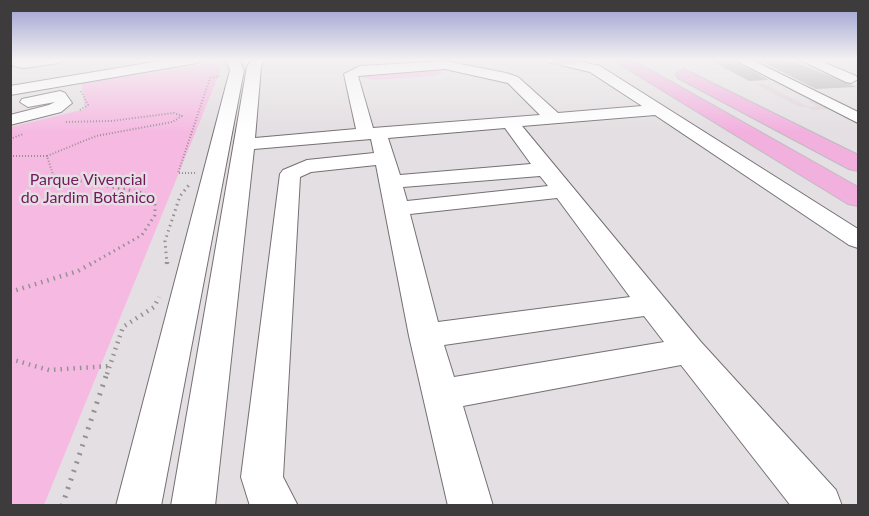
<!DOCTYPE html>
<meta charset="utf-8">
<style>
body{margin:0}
#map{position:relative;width:869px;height:516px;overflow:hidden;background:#e4dfe2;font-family:Lato,sans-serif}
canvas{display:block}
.frame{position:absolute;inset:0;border:12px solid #3d3b3c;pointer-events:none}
</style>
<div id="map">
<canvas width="869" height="516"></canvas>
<div class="frame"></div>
</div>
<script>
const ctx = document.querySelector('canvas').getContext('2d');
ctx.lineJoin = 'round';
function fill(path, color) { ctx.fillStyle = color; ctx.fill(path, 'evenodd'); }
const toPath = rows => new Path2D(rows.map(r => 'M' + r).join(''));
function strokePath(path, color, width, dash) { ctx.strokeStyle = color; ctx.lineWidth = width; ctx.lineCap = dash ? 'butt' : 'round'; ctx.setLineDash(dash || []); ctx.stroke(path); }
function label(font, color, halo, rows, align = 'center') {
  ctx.font = font + ' Lato,sans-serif'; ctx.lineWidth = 5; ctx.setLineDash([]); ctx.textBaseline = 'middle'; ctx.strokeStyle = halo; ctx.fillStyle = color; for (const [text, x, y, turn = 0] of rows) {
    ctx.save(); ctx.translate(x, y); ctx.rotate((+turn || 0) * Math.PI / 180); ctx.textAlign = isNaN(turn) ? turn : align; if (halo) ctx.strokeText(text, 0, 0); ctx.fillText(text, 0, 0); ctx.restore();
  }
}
const built = toPath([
 [763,83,809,107,816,106,807,101,816,101,833,109,813,110,806,107,799,107,755,84]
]);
const green = toPath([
 [215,62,222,67,44,505,11,505,11,127,85,109,82,83],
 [431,68,440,70,442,73,435,76,372,80,360,77,360,75]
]);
const building = toPath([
 [708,59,731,59,769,80,749,81],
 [756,59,788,59,857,87,816,89]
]);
const pathFar3 = toPath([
 [80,110,88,105,81,91],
 [10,139,23,134],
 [10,156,47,156,54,178],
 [47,156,96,136,172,122,182,116,174,113,111,121,64,122],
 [195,173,178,173,210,78,220,76]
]);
const pathFar2 = toPath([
 [53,176,140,192,155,199,155,215,142,235,91,264],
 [167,264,165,241,180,196,189,185]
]);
const pathFar1 = toPath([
 [167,262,167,265],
 [10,292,78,271,94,262],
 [10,359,49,370,110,366],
 [107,374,123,327,154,307,159,297]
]);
const path = toPath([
 [62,506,107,373]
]);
const minor = toPath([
 [10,59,24,60,65,59,59,63,24,68,13,66,10,59],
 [172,59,203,59,197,63,10,95,10,86,172,59],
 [225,59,238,59,244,70,161,506,116,506,230,70,225,59],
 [252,59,265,59,261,67,255,138,356,129,344,74,360,66,445,61,506,73,518,77,558,113,642,106,590,72,548,62,546,59,570,59,600,66,858,229,858,248,849,245,655,115,522,126,701,342,836,490,842,506,791,506,681,365,463,406,493,506,448,506,409,336,376,165,311,172,300,177,283,477,298,506,250,506,241,477,280,174,283,170,307,160,374,153,371,139,254,149,215,506,171,506,247,67,252,59],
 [445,69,508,83,540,115,373,128,358,76,445,69],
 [505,128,531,164,400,175,388,138,505,128],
 [540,176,548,186,407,201,403,187,540,176],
 [557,198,630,297,438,322,410,214,557,198],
 [644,316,664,342,454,377,444,345,644,316],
 [733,59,750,59,858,112,858,123,733,59],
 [798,59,816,59,856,76,858,79,851,83,846,82,798,59],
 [60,91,65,93,72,103,61,112,10,125,10,115,49,105,55,102,28,107,20,102,22,99,60,91]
]);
const major = toPath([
 [584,59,576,64,558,65,550,60,584,59],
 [611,59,631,59,858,187,858,206,848,204,611,59],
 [684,69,858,155,858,171,849,169,678,78,676,74,684,69]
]);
const parkNames = [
 ["Parque Vivencial",88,180],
 ["do Jardim Botânico",88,198]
];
fill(built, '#e0d3db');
fill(green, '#f6bae2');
fill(building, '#b6b1b4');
strokePath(minor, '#757073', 2);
strokePath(major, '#bdbcbd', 2);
strokePath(pathFar3, '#959193', 2, [1, 2]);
strokePath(pathFar2, '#959193', 3, [1.5, 4]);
strokePath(pathFar1, '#959193', 4.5, [1.5, 5]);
strokePath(path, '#959193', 5, [2, 7]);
fill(minor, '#fff');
fill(major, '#f2b0df');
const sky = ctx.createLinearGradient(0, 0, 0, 132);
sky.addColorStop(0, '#989bcf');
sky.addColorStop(0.45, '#f3f1f2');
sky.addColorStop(1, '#f3f1f200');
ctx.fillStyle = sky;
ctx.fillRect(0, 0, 869, 132);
label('16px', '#73195e', '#e4dfe2', parkNames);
</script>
